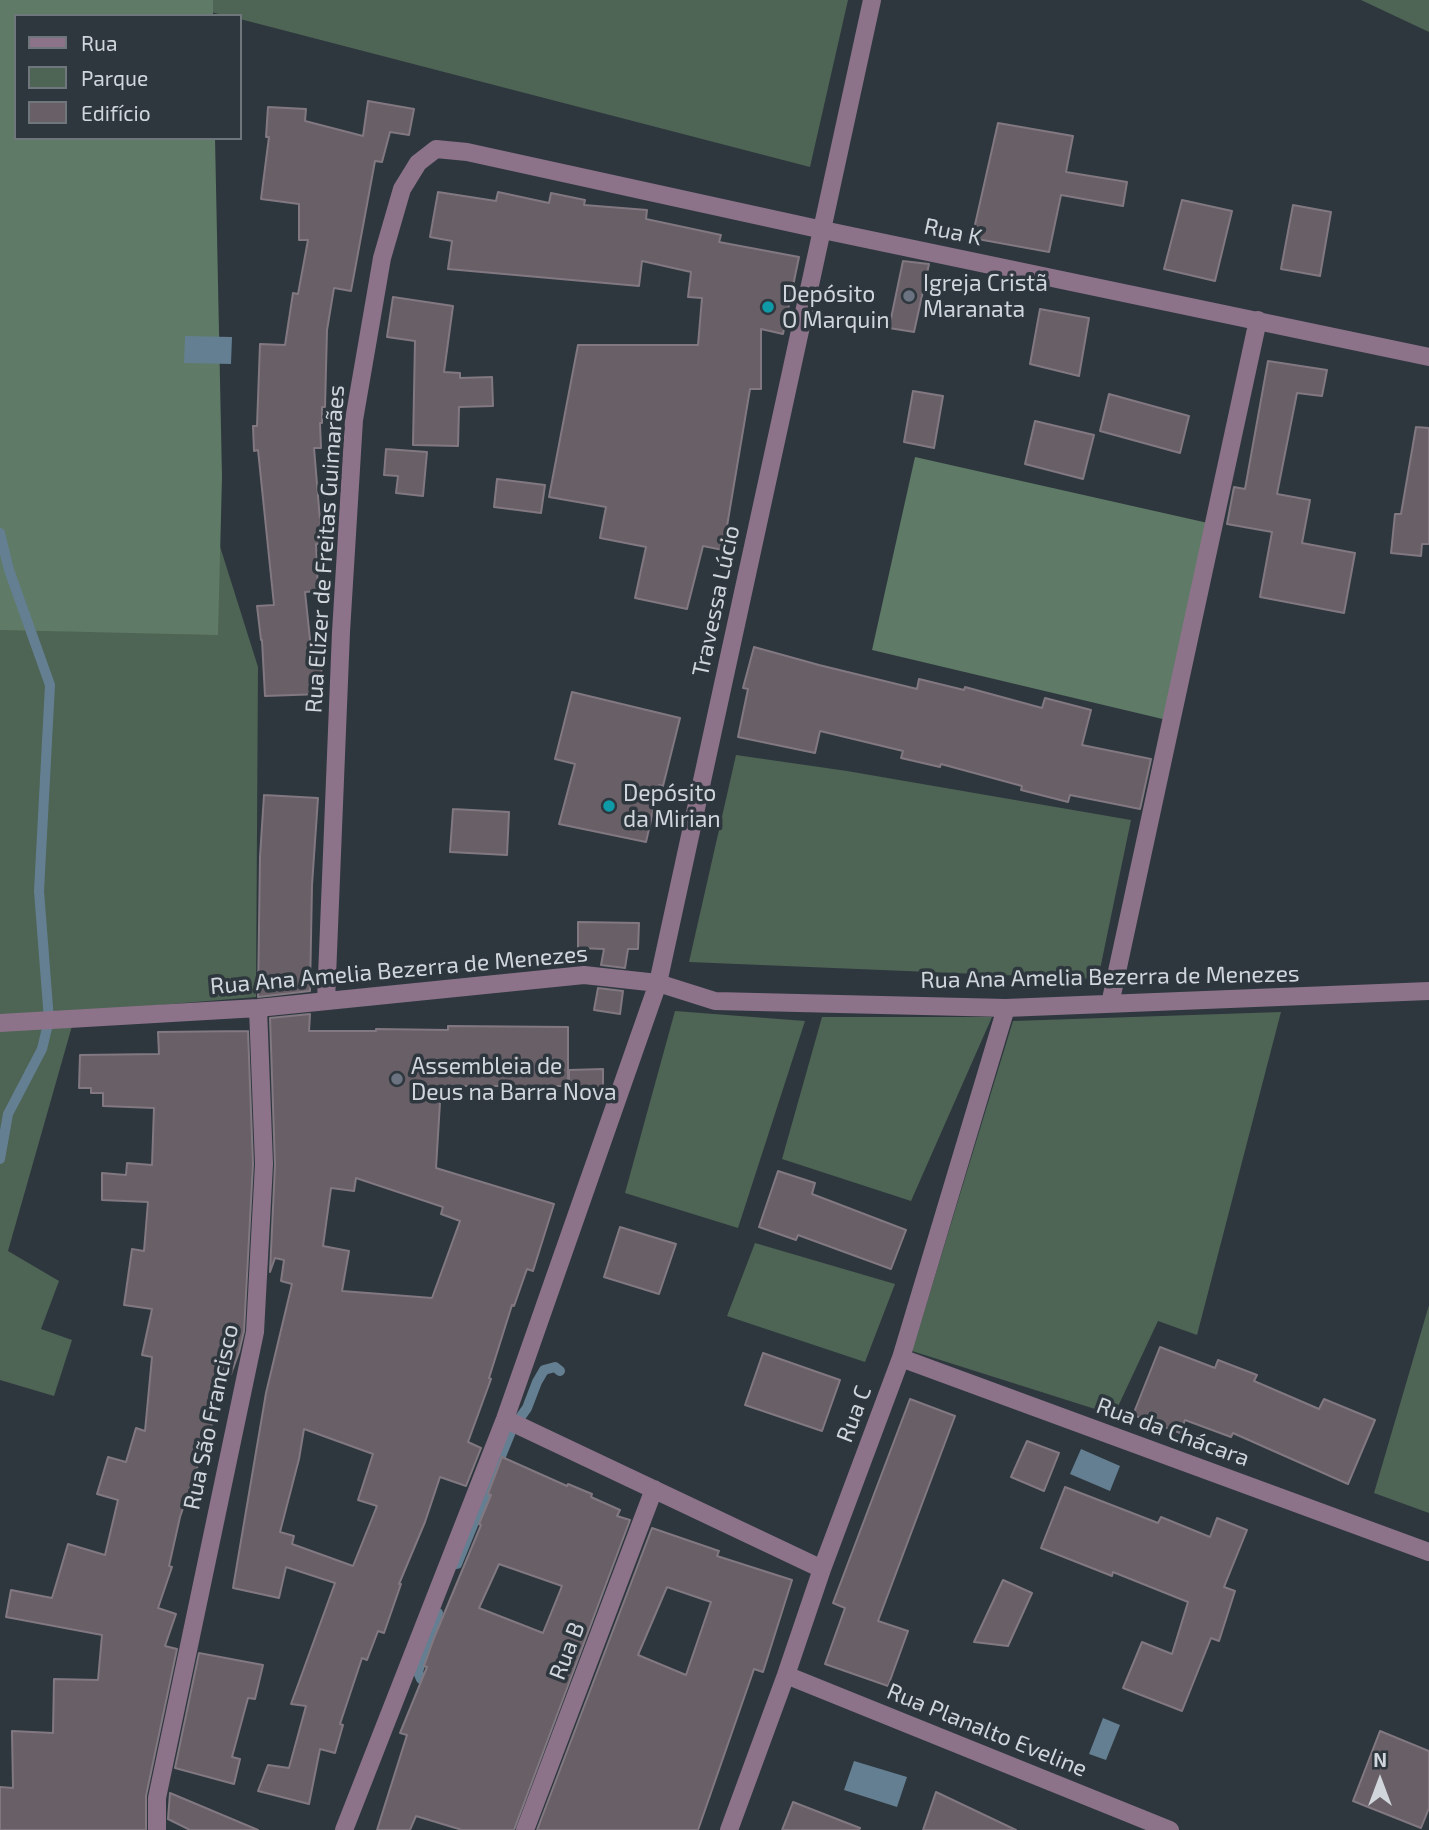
<!DOCTYPE html>
<meta charset="utf-8">
<style>
body{margin:0}
#map{position:relative;width:1429px;height:1830px;overflow:hidden;background:#2e373e;font-family:"Exo 2",sans-serif}
canvas{display:block}
.legend{position:absolute;left:14px;top:14px;width:228px;height:126px;box-sizing:border-box;background:#2e373e;border:2px solid #6f777d;margin:0;padding:9px 12px;list-style:none;font-size:21px;color:#d0d6db}
.legend li{display:flex;align-items:center;gap:14px;height:35px}
.legend b{width:35px;border:2px solid #6f777d}
.north{position:absolute;left:1345px;top:1746px;width:70px;height:70px;-webkit-text-stroke:5px #2e373e;paint-order:stroke;rotate:0deg;font-size:19px;font-weight:700;line-height:28px;text-align:center;color:#d0d6db}
.north::after{content:'';display:block;margin:auto;width:24px;height:32px;background:#d0d6db;clip-path:polygon(50% 0,100% 100%,50% 72%,0 100%)}
</style>
<div id="map">
<canvas width="1429" height="1830"></canvas>
<ul class="legend">
<li><b style="height:9px;background:#8c738a"></b>Rua</li>
<li><b style="height:19px;background:#4e6454"></b>Parque</li>
<li><b style="height:19px;background:#685f67"></b>Edifício</li>
</ul>
<div class="north">N</div>
</div>
<script>
const ctx = document.querySelector('canvas').getContext('2d');
ctx.lineJoin = 'round';
function fill(path, color) { ctx.fillStyle = color; ctx.fill(path, 'evenodd'); }
const toPath = rows => new Path2D(rows.map(r => 'M' + r).join(''));
function strokePath(path, color, width, dash) { ctx.strokeStyle = color; ctx.lineWidth = width; ctx.lineCap = dash ? 'butt' : 'round'; ctx.setLineDash(dash || []); ctx.stroke(path); }
function label(font, color, halo, rows, align = 'center') {
  ctx.font = font + ' "Exo 2",sans-serif'; ctx.lineWidth = 7; ctx.setLineDash([]); ctx.textBaseline = 'middle'; ctx.strokeStyle = halo; ctx.fillStyle = color; for (const [text, x, y, turn = 0] of rows) {
    ctx.save(); ctx.translate(x, y); ctx.rotate((+turn || 0) * Math.PI / 180); ctx.textAlign = isNaN(turn) ? turn : align; if (halo) ctx.strokeText(text, 0, 0); ctx.fillText(text, 0, 0); ctx.restore();
  }
}
const green = toPath([
 [0,0,16,16,16,138,183,429,258,667,256,997,76,1012,8,1251,59,1281,41,1329,72,1340,54,1396,0,1380],
 [166,0,848,0,810,167,240,19,240,16,226,16],
 [1361,0,1429,0,1429,32],
 [736,755,847,771,1131,820,1098,979,689,962],
 [675,1011,805,1021,738,1228,625,1193],
 [1281,1012,1197,1335,1158,1321,1114,1415,912,1351,1013,1021],
 [822,1017,992,1017,911,1201,782,1159],
 [755,1243,895,1284,865,1362,727,1316],
 [1429,1305,1429,1513,1374,1493]
]);
const forest = toPath([
 [0,0,213,0,213,16,16,16,16,138,215,138,222,477,218,635,0,630],
 [915,457,1208,523,1171,721,872,650]
]);
const water = toPath([
 [185,336,232,337,231,364,184,363],
 [1081,1449,1120,1466,1110,1491,1070,1474],
 [1103,1718,1120,1725,1106,1760,1089,1754],
 [854,1761,907,1777,897,1807,844,1790]
]);
const stream = toPath([
 [0,533,9,570,50,685,39,891,49,1020,42,1049,8,1114,0,1159],
 [457,1564,512,1429,527,1408,537,1382,544,1370,555,1367,560,1371],
 [421,1679,418,1672,420,1665,438,1613]
]);
const building = toPath([
 [368,101,414,109,409,135,390,132,382,162,375,161,351,291,334,288,327,330,325,407,322,407,322,423,320,423,321,448,314,448,322,544,316,544,318,591,305,592,312,658,321,658,322,694,265,696,262,640,261,640,257,606,274,605,258,450,254,451,253,426,257,426,260,344,285,345,293,293,298,294,308,240,299,240,299,204,261,199,269,137,266,137,268,107,306,109,305,121,363,136,368,101],
 [998,123,1073,136,1066,172,1127,182,1123,206,1061,195,1049,252,972,238,998,123],
 [438,192,496,201,498,192,549,203,551,193,585,200,584,205,647,210,646,219,721,235,719,242,799,257,783,334,761,329,761,389,750,389,723,550,703,546,687,609,635,598,646,547,600,538,606,507,549,497,578,345,698,345,702,298,688,297,691,272,642,261,639,286,448,269,452,241,430,237,438,192],
 [1182,200,1232,211,1215,281,1164,269,1182,200],
 [1293,205,1331,212,1320,276,1281,269,1293,205],
 [903,261,929,264,914,332,889,328,903,261],
 [393,297,453,306,444,372,460,373,460,378,492,377,493,406,459,407,458,446,413,445,415,341,387,337,393,297],
 [1040,309,1089,318,1079,376,1030,364,1040,309],
 [1268,361,1327,370,1322,396,1297,393,1277,494,1310,500,1302,543,1355,553,1344,613,1260,597,1272,532,1227,524,1234,487,1245,489,1268,361],
 [913,391,943,396,934,448,904,442,913,391],
 [1109,394,1189,416,1180,453,1100,431,1109,394],
 [1035,421,1094,435,1083,479,1025,464,1035,421],
 [1416,427,1429,428,1429,544,1422,544,1421,556,1391,553,1395,514,1401,514,1416,427],
 [386,449,427,452,423,496,396,493,398,476,384,475,386,449],
 [497,479,545,485,541,513,494,507,497,479],
 [754,647,819,665,917,689,919,679,964,690,965,687,1042,708,1045,698,1091,710,1082,745,1151,759,1140,809,1070,795,1068,802,1021,790,1022,786,941,764,940,767,901,758,903,751,820,731,815,753,738,737,748,689,743,688,754,647],
 [572,692,680,718,663,786,659,785,646,842,559,824,575,764,555,759,572,692],
 [264,795,318,798,312,885,310,991,258,997,260,857,264,795],
 [453,809,509,812,507,855,450,852,453,809],
 [578,922,639,923,638,949,628,949,625,968,601,965,604,949,578,948,578,922],
 [598,988,623,991,620,1014,594,1010,598,988],
 [310,1014,309,1031,376,1031,376,1029,448,1030,448,1026,568,1027,568,1086,441,1086,436,1168,554,1204,533,1271,527,1269,514,1306,512,1305,489,1378,491,1379,468,1442,481,1448,466,1486,440,1477,425,1522,399,1584,401,1584,384,1633,378,1631,367,1660,362,1658,340,1724,343,1725,335,1753,320,1749,309,1804,258,1791,268,1765,289,1768,306,1706,291,1704,335,1583,286,1567,279,1598,233,1588,266,1393,292,1284,281,1281,284,1260,275,1258,270,1272,275,1165,270,1018,310,1014],
 [356,1178,443,1207,441,1214,460,1221,432,1298,342,1291,349,1251,323,1246,331,1188,354,1191,356,1178],
 [304,1429,373,1454,358,1500,377,1506,353,1566,292,1544,294,1536,280,1532,299,1459,304,1429],
 [248,1031,253,1164,244,1331,239,1352,231,1374,218,1372,214,1418,180,1517,169,1566,172,1567,158,1608,176,1614,165,1646,177,1649,146,1796,146,1830,0,1830,0,1787,13,1788,12,1731,53,1733,54,1679,98,1680,102,1635,6,1617,11,1590,52,1598,68,1544,105,1555,118,1500,97,1494,108,1457,126,1462,136,1428,145,1431,152,1357,142,1355,152,1309,124,1305,132,1249,144,1251,148,1202,102,1200,102,1173,126,1175,127,1163,152,1165,154,1108,103,1106,103,1093,91,1093,91,1088,79,1088,80,1055,159,1054,158,1032,248,1031],
 [603,1069,603,1096,569,1097,569,1070,603,1069],
 [778,1171,815,1183,812,1194,906,1230,891,1269,798,1235,796,1240,759,1227,778,1171],
 [620,1227,676,1244,659,1294,604,1277,620,1227],
 [1160,1347,1215,1368,1218,1360,1257,1375,1254,1381,1319,1409,1324,1399,1375,1420,1348,1484,1233,1433,1231,1437,1185,1420,1180,1433,1133,1415,1160,1347],
 [763,1353,840,1380,822,1431,745,1405,763,1353],
 [910,1399,955,1416,878,1621,908,1631,888,1686,825,1664,845,1608,833,1603,910,1399],
 [1027,1441,1059,1453,1044,1491,1011,1477,1027,1441],
 [502,1457,567,1486,568,1484,592,1494,591,1497,620,1510,617,1516,630,1520,514,1830,462,1830,416,1816,410,1830,377,1830,407,1735,400,1733,427,1667,424,1666,434,1638,481,1525,479,1524,491,1495,488,1494,502,1457],
 [499,1564,562,1586,543,1633,479,1608,499,1564],
 [1065,1487,1158,1523,1161,1517,1210,1537,1217,1518,1247,1530,1224,1587,1235,1591,1219,1641,1211,1638,1182,1711,1123,1688,1142,1642,1172,1654,1188,1602,1113,1572,1112,1576,1041,1548,1065,1487],
 [652,1528,719,1551,717,1556,792,1580,763,1672,754,1669,698,1830,537,1830,652,1528],
 [667,1587,711,1602,686,1675,638,1655,667,1587],
 [1003,1580,1032,1593,1008,1646,974,1642,1003,1580],
 [199,1653,263,1665,255,1699,248,1698,232,1757,240,1759,234,1784,175,1768,199,1653],
 [1380,1731,1429,1751,1429,1808,1421,1828,1353,1801,1380,1731],
 [936,1792,1016,1830,923,1830,936,1792],
 [170,1793,258,1830,190,1830,168,1819,170,1793],
 [793,1802,860,1828,859,1830,782,1830,793,1802]
]);
const minor = toPath([
 [326,1001,341,632,354,420,382,258,402,189,418,163,436,149,467,152,823,230,1429,357],
 [1110,1004,1258,320],
 [0,1023,258,1008,584,975,658,983,715,1001,1006,1008,1429,991],
 [901,1358,1429,1552],
 [505,1419,822,1569],
 [786,1675,1170,1830],
 [157,1830,157,1798,255,1332,264,1164,258,1008],
 [344,1830,505,1419,658,983,872,0],
 [525,1830,654,1489],
 [729,1830,786,1675,822,1569,901,1358,1006,1008]
]);
const markers = [
 [909,296,7,"#6b7280"],
 [768,307,7,"#0f9aa8"],
 [609,806,7,"#0f9aa8"],
 [397,1079,7,"#6b7280"]
];
const streetNames = [
 ["Rua K",953,232,12],
 ["Rua Elizer de Freitas Guimarães",325,549,-86],
 ["Travessa Lúcio",716,601,-78],
 ["Rua Ana Amelia Bezerra de Menezes",399,970,-5],
 ["Rua Ana Amelia Bezerra de Menezes",1110,977,-1],
 ["Rua C",854,1414,-69],
 ["Rua São Francisco",211,1417,-78],
 ["Rua da Chácara",1173,1432,20],
 ["Rua B",567,1651,-69],
 ["Rua Planalto Eveline",987,1730,22]
];
const poiNames = [
 ["Igreja Cristã",923,283],
 ["Maranata",923,309],
 ["Depósito",782,294],
 ["O Marquin",782,320],
 ["Depósito",623,793],
 ["da Mirian",623,819],
 ["Assembleia de",411,1066],
 ["Deus na Barra Nova",411,1092]
];
fill(green, '#4e6454');
fill(forest, '#5f7a66');
fill(water, '#647f92');
strokePath(stream, '#647f92', 10);
fill(building, '#685f67');
strokePath(building, '#827881', 2);
strokePath(minor, '#8c738a', 18);
for (const [x, y, r, color] of markers) { const dot = new Path2D(); dot.arc(x, y, r, 0, 2 * Math.PI); ctx.fillStyle = color; ctx.fill(dot); strokePath(dot, '#2e373e', 2.5); }
label('23px', '#d0d6db', '#2e373e', streetNames);
label('23px', '#d0d6db', '#2e373e', poiNames, 'left');
</script>
